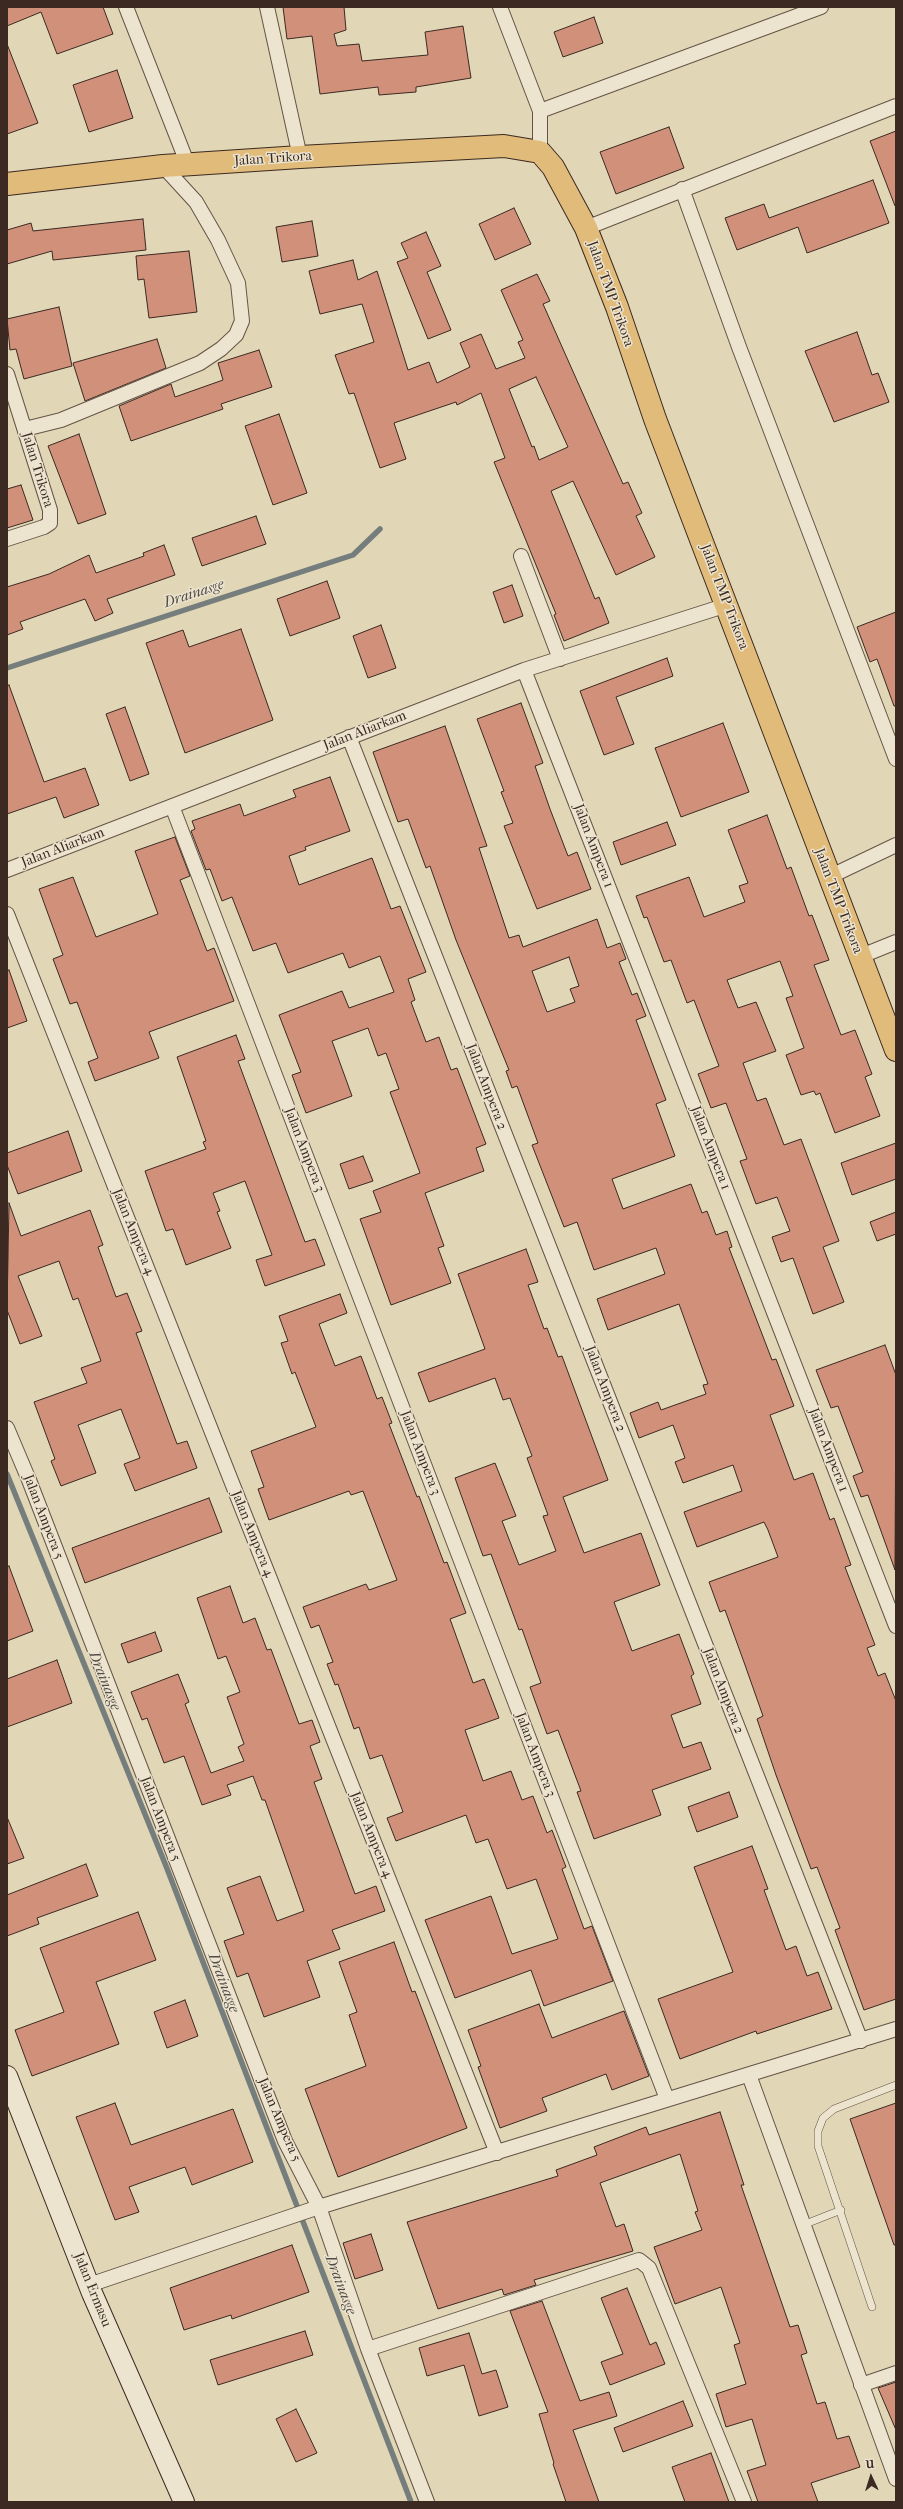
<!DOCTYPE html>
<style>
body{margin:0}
#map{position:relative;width:903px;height:2509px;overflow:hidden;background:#e1d6b5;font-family:"IM FELL French Canon",serif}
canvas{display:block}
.frame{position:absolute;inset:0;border:8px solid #3b2922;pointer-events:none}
.north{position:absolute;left:851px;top:2457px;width:40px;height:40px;-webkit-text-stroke:3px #ece4cf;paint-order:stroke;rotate:356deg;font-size:11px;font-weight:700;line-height:16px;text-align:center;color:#3b2922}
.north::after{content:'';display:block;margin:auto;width:14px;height:18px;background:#3b2922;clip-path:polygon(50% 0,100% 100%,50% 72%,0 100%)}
</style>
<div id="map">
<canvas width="903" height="2509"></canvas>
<div class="frame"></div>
<div class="north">U</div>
</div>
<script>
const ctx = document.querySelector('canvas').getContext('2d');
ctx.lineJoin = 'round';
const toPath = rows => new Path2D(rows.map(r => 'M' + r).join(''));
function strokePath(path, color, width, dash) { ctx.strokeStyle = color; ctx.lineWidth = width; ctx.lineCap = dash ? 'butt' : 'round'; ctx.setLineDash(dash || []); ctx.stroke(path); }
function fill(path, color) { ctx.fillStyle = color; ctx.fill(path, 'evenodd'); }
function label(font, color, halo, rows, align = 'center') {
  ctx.font = font + ' "IM FELL French Canon",serif'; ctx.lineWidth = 3; ctx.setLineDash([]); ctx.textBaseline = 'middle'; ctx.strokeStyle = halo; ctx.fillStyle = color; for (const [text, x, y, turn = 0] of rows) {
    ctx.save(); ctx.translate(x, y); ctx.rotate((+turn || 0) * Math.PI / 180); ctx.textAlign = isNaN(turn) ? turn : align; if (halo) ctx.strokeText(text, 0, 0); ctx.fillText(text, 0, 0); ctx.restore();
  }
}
const stream = toPath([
 [7,668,353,555,380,529],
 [7,1474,166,1866,411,2502]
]);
const building = toPath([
 [7,7,103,7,113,34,57,54,41,12,7,26,7,7],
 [283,7,344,7,346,30,334,34,337,46,359,44,362,61,428,55,425,32,463,26,471,78,416,87,416,92,379,95,378,87,320,94,312,36,287,39,283,7],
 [594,17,603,43,563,57,554,32,594,17],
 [7,44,38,123,7,134,7,44],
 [117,70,133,118,89,132,73,85,117,70],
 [669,127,684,168,616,194,600,152,669,127],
 [896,131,896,206,895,206,870,141,896,131],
 [873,180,889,223,807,253,798,227,737,250,725,218,764,204,769,218,873,180],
 [514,208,531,244,495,260,479,224,514,208],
 [143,219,146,250,53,260,52,251,7,264,7,230,31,223,33,231,143,219],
 [312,221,318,256,282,262,276,227,312,221],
 [426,232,441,266,427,272,451,330,428,339,397,262,408,258,401,243,426,232],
 [189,251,197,312,149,318,144,279,138,280,136,256,189,251],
 [353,260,358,280,377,271,408,370,429,362,437,383,470,367,460,343,481,334,496,369,525,358,518,342,523,340,501,290,537,274,550,301,543,304,623,484,628,482,642,513,636,516,655,557,616,575,573,481,551,491,595,599,599,597,609,623,564,641,554,615,556,614,494,462,505,458,481,393,457,405,456,402,394,423,406,459,380,468,354,393,349,394,335,355,374,342,362,304,320,314,309,271,353,260],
 [536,377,568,447,539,460,534,446,532,447,509,389,536,377],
 [59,307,72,366,24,379,16,349,10,350,7,319,59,307],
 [857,332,872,375,878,373,889,402,834,422,805,351,857,332],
 [157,339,166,368,85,401,73,363,157,339],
 [259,350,272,387,221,404,223,409,131,441,119,406,171,384,175,397,223,380,218,363,259,350],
 [279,414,307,493,273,505,245,426,279,414],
 [79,434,106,514,78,524,48,446,79,434],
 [21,485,33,520,7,528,7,489,21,485],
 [256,516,266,544,202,566,192,538,256,516],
 [164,545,175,575,107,599,113,613,95,621,85,599,20,622,23,629,7,635,7,587,49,574,89,555,96,573,144,556,143,553,164,545],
 [327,581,340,618,290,636,277,599,327,581],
 [512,585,523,616,504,623,493,592,512,585],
 [896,612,896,706,894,706,877,659,870,662,857,627,896,612],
 [381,625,396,668,368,678,353,636,381,625],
 [241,629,273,720,185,753,146,643,183,630,189,647,241,629],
 [667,658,673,676,616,697,634,744,604,755,580,691,667,658],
 [9,685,44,782,85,768,99,805,64,818,56,797,7,814,7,686,9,685],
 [521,703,543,763,535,766,550,809,568,856,577,852,591,889,537,909,504,826,513,823,501,792,504,791,477,719,521,703],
 [125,707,149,774,130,781,106,714,125,707],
 [723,723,749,792,681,817,655,748,723,723],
 [445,726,487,846,479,848,509,938,519,935,523,947,597,919,607,948,620,943,626,959,619,962,632,995,637,993,646,1016,636,1020,666,1100,656,1104,675,1156,612,1179,623,1209,691,1184,702,1213,707,1211,716,1235,727,1231,732,1247,729,1248,772,1360,776,1359,794,1406,770,1415,794,1480,813,1473,830,1520,834,1518,851,1565,845,1567,875,1645,867,1648,878,1676,885,1673,896,1701,896,1999,864,2010,835,1930,840,1928,817,1867,811,1869,776,1775,757,1719,763,1716,745,1665,725,1610,720,1612,709,1582,778,1557,768,1530,764,1522,697,1547,684,1512,742,1491,733,1465,683,1483,675,1462,685,1458,673,1425,639,1438,630,1413,658,1402,661,1410,706,1394,703,1385,708,1384,679,1304,608,1330,597,1299,665,1274,656,1248,594,1270,577,1222,564,1227,532,1145,538,1143,517,1086,512,1088,506,1071,509,1070,456,940,430,866,426,868,408,819,398,822,373,752,445,726],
 [569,957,579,986,570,989,575,1002,547,1012,532,971,569,957],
 [330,777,350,831,305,847,306,850,289,856,299,885,372,858,391,909,400,906,426,972,408,979,415,1000,411,1002,426,1042,439,1037,451,1070,457,1068,486,1144,476,1148,484,1171,425,1193,444,1246,438,1248,451,1283,391,1305,360,1219,381,1212,373,1191,420,1173,390,1092,399,1089,386,1053,378,1056,368,1028,332,1041,352,1096,306,1113,292,1075,301,1072,279,1015,342,991,349,1008,394,992,380,956,349,968,343,953,288,973,276,943,253,951,232,897,222,901,210,869,206,870,191,831,195,829,192,821,240,804,244,816,296,797,293,790,330,777],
 [767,815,787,869,791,867,809,916,812,915,829,960,814,965,841,1035,855,1030,872,1074,865,1077,880,1116,835,1133,820,1093,816,1095,814,1091,801,1095,786,1055,804,1048,786,998,793,996,780,961,727,980,738,1008,756,1002,776,1051,743,1063,757,1101,766,1098,784,1145,801,1139,839,1241,823,1247,844,1302,813,1314,793,1258,781,1262,772,1237,790,1231,777,1197,756,1204,740,1161,747,1159,726,1103,711,1108,698,1074,719,1066,694,1000,687,1003,671,960,664,962,647,917,644,918,636,896,689,877,704,917,745,902,739,886,748,883,728,830,767,815],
 [667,822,676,845,621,865,613,842,667,822],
 [175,837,190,876,180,880,207,951,214,948,234,1001,149,1032,159,1058,95,1081,88,1062,98,1058,77,1002,70,1004,53,959,63,955,39,889,73,877,96,937,158,914,135,851,175,837],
 [9,970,27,1021,7,1028,7,971,9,970],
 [236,1035,245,1059,238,1061,305,1242,315,1239,325,1265,265,1286,256,1260,272,1255,245,1181,213,1193,220,1211,217,1212,231,1248,186,1265,173,1229,166,1231,145,1171,206,1149,203,1142,206,1141,177,1057,236,1035],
 [68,1131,82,1171,18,1194,7,1165,7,1153,68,1131],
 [896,1143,896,1179,852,1195,841,1163,896,1143],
 [363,1156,373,1181,349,1189,340,1164,363,1156],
 [9,1203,21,1236,90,1210,103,1245,98,1247,116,1297,127,1293,142,1331,136,1333,177,1444,187,1441,197,1468,135,1491,124,1464,140,1458,121,1409,78,1425,96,1473,61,1486,51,1461,55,1459,34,1402,87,1383,81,1368,101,1361,78,1298,73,1300,59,1261,18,1276,42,1336,20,1344,7,1310,9,1203],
 [896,1212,896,1234,877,1241,870,1222,896,1212],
 [526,1249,538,1282,528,1285,544,1329,547,1328,558,1357,562,1356,608,1480,563,1497,584,1553,641,1533,660,1585,614,1602,632,1651,679,1634,694,1674,691,1676,701,1704,671,1715,683,1748,701,1742,711,1769,652,1790,661,1815,594,1839,577,1792,581,1791,558,1730,547,1734,530,1687,541,1683,522,1629,519,1630,491,1554,483,1556,455,1478,495,1463,516,1516,502,1521,519,1565,556,1551,543,1516,548,1515,527,1458,532,1456,510,1398,503,1400,495,1378,429,1402,418,1373,485,1349,458,1274,526,1249],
 [340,1294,347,1313,319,1324,335,1366,361,1356,377,1399,382,1397,392,1423,389,1424,417,1497,419,1496,444,1563,447,1562,466,1613,450,1619,473,1683,484,1679,499,1718,465,1730,483,1781,511,1771,522,1800,533,1796,547,1833,552,1830,566,1867,562,1869,584,1929,592,1926,613,1981,544,2006,531,1970,455,1998,425,1920,491,1896,512,1954,558,1939,536,1879,507,1889,488,1839,476,1843,466,1815,396,1841,387,1818,403,1812,382,1755,370,1759,359,1727,354,1729,338,1684,335,1685,327,1664,333,1662,319,1625,311,1628,303,1607,366,1584,369,1590,397,1580,363,1491,351,1495,349,1491,269,1520,258,1489,264,1487,251,1451,316,1427,295,1372,292,1374,281,1343,288,1341,279,1316,340,1294],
 [885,1345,896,1375,895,1570,868,1495,861,1497,853,1476,863,1472,838,1406,831,1408,816,1370,885,1345],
 [209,1498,222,1532,85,1583,72,1548,209,1498],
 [9,1566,33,1631,7,1641,7,1567,9,1566],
 [230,1586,243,1623,255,1618,267,1650,271,1649,299,1724,312,1720,320,1742,310,1746,322,1779,314,1782,355,1894,376,1886,385,1911,332,1930,340,1949,307,1961,320,1997,264,2017,248,1973,237,1977,224,1941,244,1934,227,1888,260,1876,277,1921,304,1911,265,1800,262,1800,253,1776,227,1785,231,1795,202,1805,184,1756,164,1763,147,1718,142,1720,131,1692,178,1674,189,1702,185,1704,211,1773,244,1761,238,1747,244,1744,227,1697,240,1692,226,1656,218,1659,197,1598,230,1586],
 [155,1632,162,1651,128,1663,121,1644,155,1632],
 [57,1660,72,1703,7,1727,7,1679,57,1660],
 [729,1792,738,1817,697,1832,688,1807,729,1792],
 [7,1817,24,1858,7,1864,7,1817],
 [752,1846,768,1889,764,1890,786,1950,796,1946,807,1976,818,1972,832,2009,757,2034,756,2031,680,2059,658,1999,733,1972,694,1867,752,1846],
 [86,1864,98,1896,37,1918,39,1924,7,1936,7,1895,86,1864],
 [138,1912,156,1960,96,1982,119,2044,32,2076,15,2030,64,2012,40,1948,138,1912],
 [394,1942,412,1992,415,1991,467,2128,338,2177,305,2089,366,2066,349,2015,357,2012,339,1962,394,1942],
 [185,2000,198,2036,167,2048,154,2012,185,2000],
 [539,2004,552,2038,624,2011,649,2076,612,2090,606,2074,542,2098,547,2111,500,2128,478,2067,481,2066,468,2030,539,2004],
 [115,2103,131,2145,233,2109,253,2162,192,2185,185,2167,129,2187,139,2212,115,2220,76,2117,115,2103],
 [896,2103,896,2245,894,2245,850,2119,896,2103],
 [720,2112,744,2185,741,2185,790,2327,798,2325,807,2353,801,2355,817,2404,825,2402,837,2439,849,2436,860,2467,811,2483,818,2502,758,2502,747,2471,766,2465,752,2419,726,2427,716,2394,746,2384,734,2345,740,2343,721,2287,675,2304,654,2247,702,2230,695,2212,698,2211,680,2154,600,2183,616,2227,624,2224,633,2251,534,2280,536,2285,504,2295,502,2289,438,2309,407,2222,558,2176,556,2170,597,2155,594,2147,646,2127,649,2135,720,2112],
 [371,2234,383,2270,355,2279,343,2243,371,2234],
 [292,2245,309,2292,232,2319,231,2315,184,2330,170,2288,292,2245],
 [627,2288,650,2345,656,2342,665,2364,610,2385,601,2362,623,2354,601,2298,627,2288],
 [542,2301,580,2401,609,2392,617,2416,573,2430,599,2502,566,2502,553,2464,554,2463,539,2414,548,2412,510,2311,542,2301],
 [305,2331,313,2355,218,2385,210,2360,305,2331],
 [469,2333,482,2374,496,2370,508,2407,479,2416,464,2365,427,2376,419,2348,469,2333],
 [896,2382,896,2430,878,2388,896,2382],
 [683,2401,693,2426,623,2452,614,2428,683,2401],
 [296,2409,317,2453,296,2462,276,2419,296,2409],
 [711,2453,729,2502,685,2502,672,2467,711,2453]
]);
const lane = toPath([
 [803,2225,841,2210],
 [872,2307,818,2146,818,2131,823,2118,834,2109,896,2085]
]);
const street = toPath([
 [126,7,188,165],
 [267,7,300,157],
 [500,7,540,111,540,152],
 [540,111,821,7],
 [682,189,739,347,896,759],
 [586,228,896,106],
 [7,374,50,510,50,523,44,527,7,539],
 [25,429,61,420,200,363,221,349,236,335,242,321,238,283,218,240,196,202,163,166],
 [521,556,560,659],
 [524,670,896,1626],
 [349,737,861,2041],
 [172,806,667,2099],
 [7,870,524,670,727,605],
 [829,877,896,845],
 [7,914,497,2153],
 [859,957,896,942],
 [7,1428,29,1480,285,2141,319,2207,368,2349,427,2502],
 [749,2075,896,2479],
 [89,2285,319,2207,896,2029],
 [368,2349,639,2260,649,2268,744,2502],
 [861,2385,896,2373]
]);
const secondary = toPath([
 [7,2076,92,2293,184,2502]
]);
const highway = toPath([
 [7,184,163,166,300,157,504,146,540,152,553,167,586,228,617,307,655,419,896,1050]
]);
const streetNames = [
 ["Jalan Trikora",273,159,-4],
 ["Jalan TMP Trikora",610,294,70],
 ["Jalan Trikora",37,470,73],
 ["Jalan TMP Trikora",724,597,69],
 ["Jalan Aliarkam",365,731,-21],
 ["Jalan Ampera 1",593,846,69],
 ["Jalan Aliarkam",63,848,-21],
 ["Jalan TMP Trikora",838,901,69],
 ["Jalan Ampera 2",486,1087,69],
 ["Jalan Ampera 1",710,1148,69],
 ["Jalan Ampera 3",304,1150,69],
 ["Jalan Ampera 4",133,1232,68],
 ["Jalan Ampera 2",605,1389,69],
 ["Jalan Ampera 1",828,1450,69],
 ["Jalan Ampera 3",420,1453,69],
 ["Jalan Ampera 5",43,1517,69],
 ["Jalan Ampera 4",252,1534,68],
 ["Jalan Ampera 2",723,1691,69],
 ["Jalan Ampera 3",535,1755,69],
 ["Jalan Ampera 5",160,1819,69],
 ["Jalan Ampera 4",371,1835,68],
 ["Jalan Ampera 5",279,2120,67],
 ["Jalan Ermasu",92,2290,68]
];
const waterNames = [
 ["Drainasge",194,594,-18],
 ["Drainasge",104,1681,68],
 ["Drainasge",223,1983,69],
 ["Drainasge",340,2285,69]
];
strokePath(stream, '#757e7d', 5.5);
fill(building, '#d0907a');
strokePath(building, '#3b2922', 1);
strokePath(lane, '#645447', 8);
strokePath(street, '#645447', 16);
strokePath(secondary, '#3b2922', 22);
strokePath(highway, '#3b2922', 24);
strokePath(lane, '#ece4cf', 7);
strokePath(street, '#ece4cf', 14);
strokePath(secondary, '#ece4cf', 20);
strokePath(highway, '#e0bb7a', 22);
label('14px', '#3b2922', '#ece4cf', streetNames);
label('italic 15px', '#534c48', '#ece4cf', waterNames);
</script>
